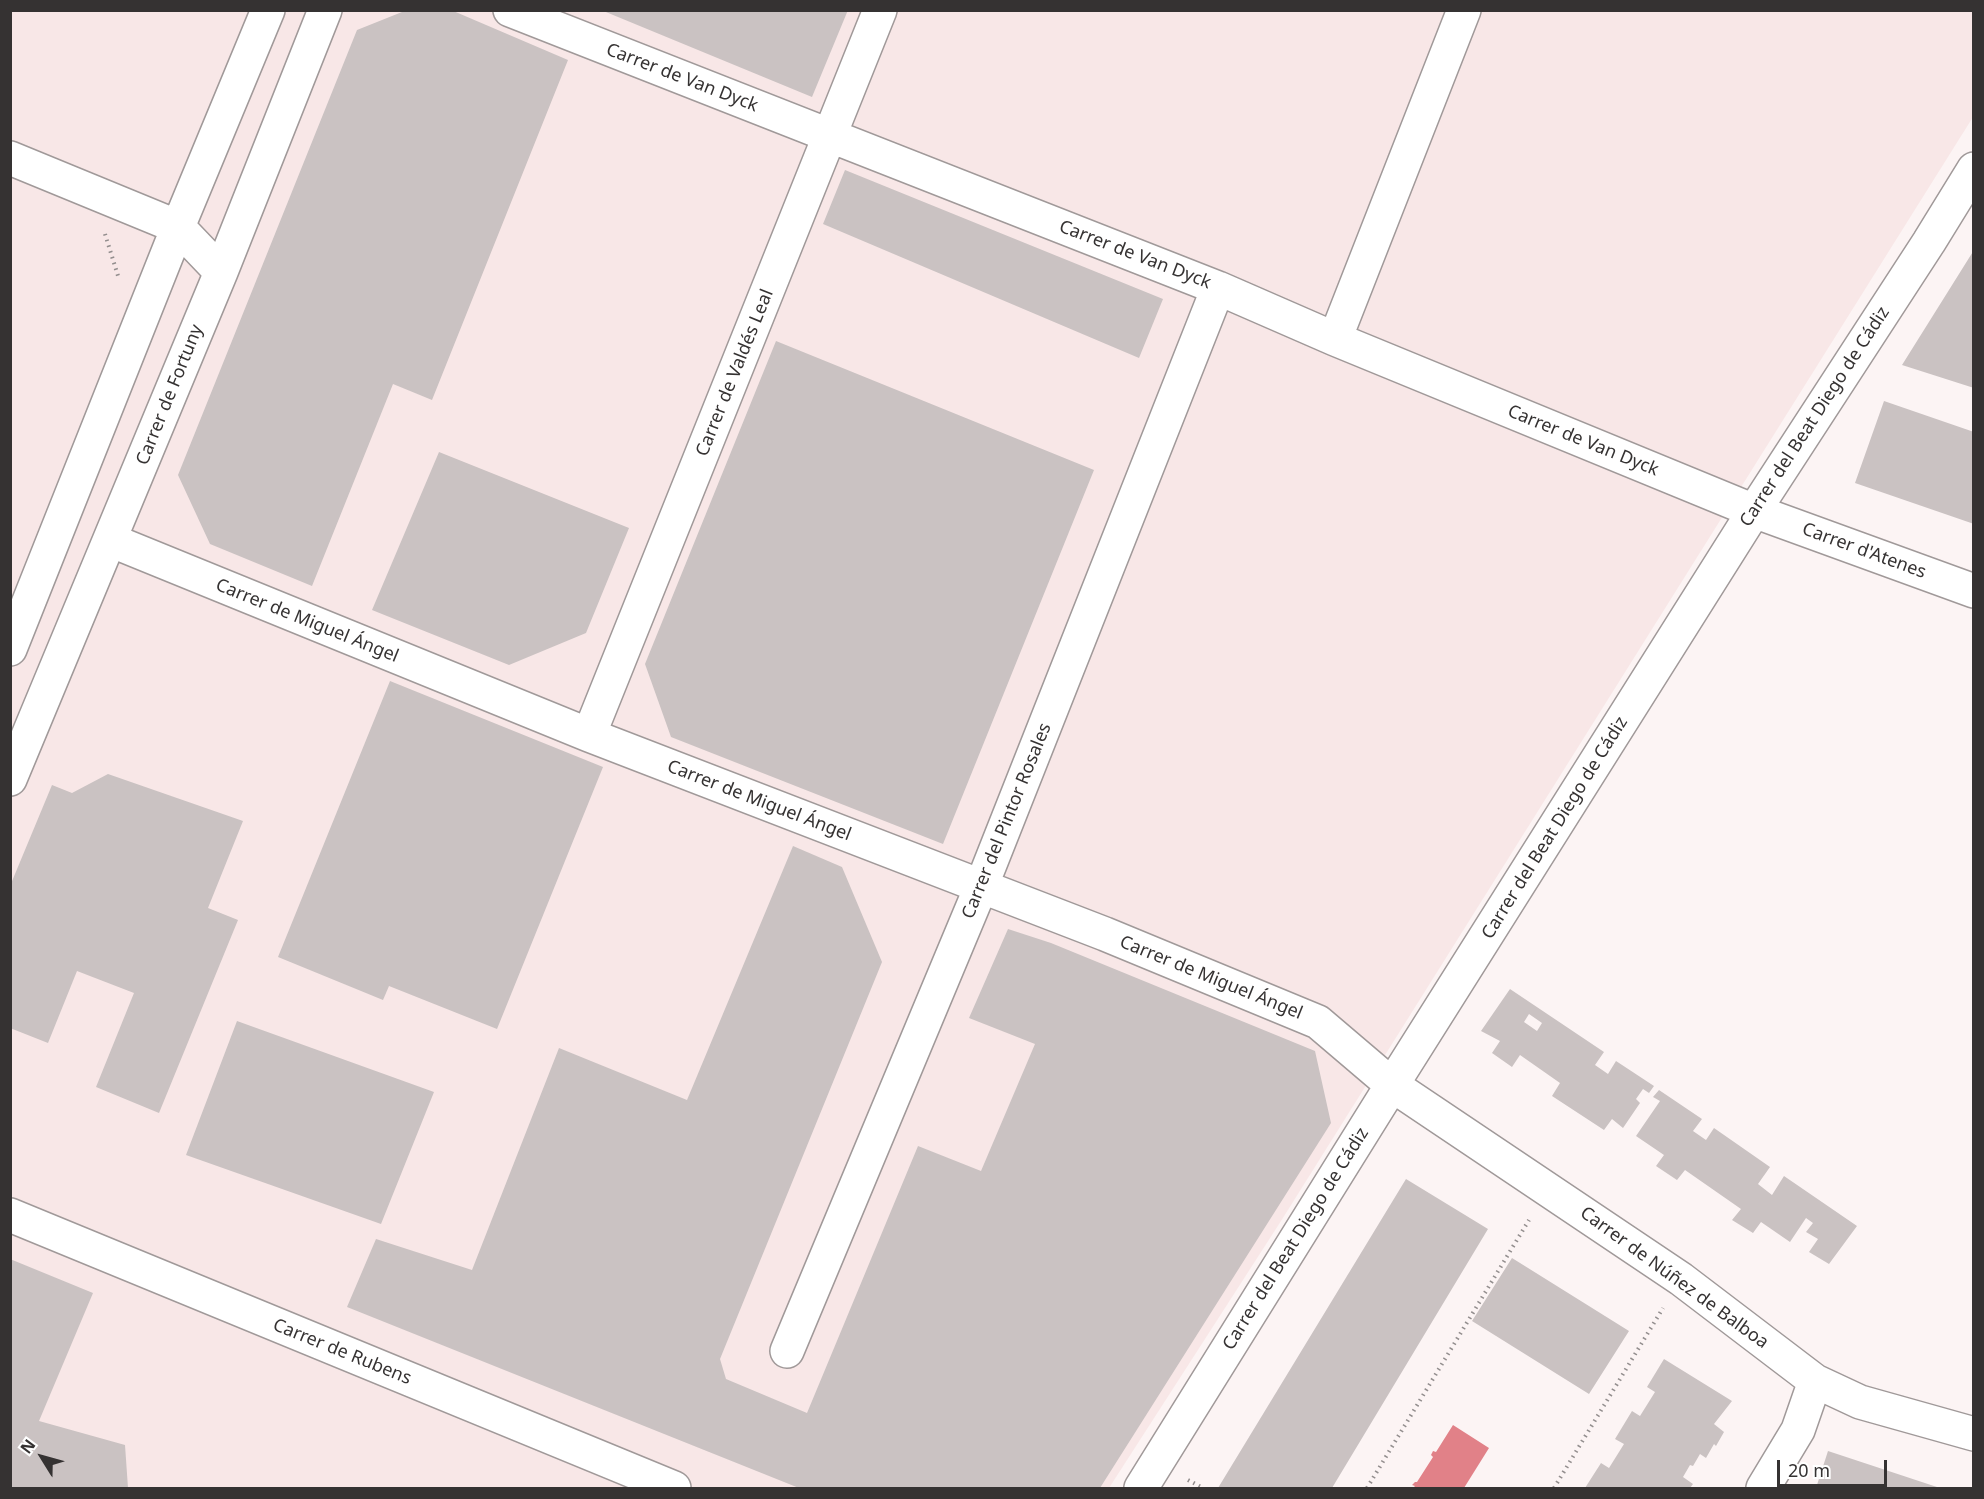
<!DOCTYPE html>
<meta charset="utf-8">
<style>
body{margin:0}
#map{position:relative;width:1984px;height:1499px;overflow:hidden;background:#fcf4f4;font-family:"Noto Sans",sans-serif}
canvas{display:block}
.frame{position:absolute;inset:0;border:12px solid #353232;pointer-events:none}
.north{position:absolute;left:12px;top:1427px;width:60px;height:60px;-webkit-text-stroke:4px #fff;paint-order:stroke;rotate:307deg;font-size:16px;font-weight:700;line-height:24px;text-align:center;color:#353232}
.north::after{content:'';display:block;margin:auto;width:21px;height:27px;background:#353232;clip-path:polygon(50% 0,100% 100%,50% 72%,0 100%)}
.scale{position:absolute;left:1777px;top:1460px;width:110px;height:27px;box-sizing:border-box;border:3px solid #353232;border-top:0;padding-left:8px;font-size:18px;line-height:21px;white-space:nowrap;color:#353232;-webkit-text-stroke:4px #fff;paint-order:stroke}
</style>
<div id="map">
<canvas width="1984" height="1499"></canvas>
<div class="frame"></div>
<div class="north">N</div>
<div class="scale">20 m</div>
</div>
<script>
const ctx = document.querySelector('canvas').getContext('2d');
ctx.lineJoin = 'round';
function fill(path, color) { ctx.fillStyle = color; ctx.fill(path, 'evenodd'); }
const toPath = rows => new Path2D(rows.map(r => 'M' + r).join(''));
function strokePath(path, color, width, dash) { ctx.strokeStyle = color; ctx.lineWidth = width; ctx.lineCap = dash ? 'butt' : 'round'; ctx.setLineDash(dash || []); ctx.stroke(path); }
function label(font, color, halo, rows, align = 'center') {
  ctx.font = font + ' "Noto Sans",sans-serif'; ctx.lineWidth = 6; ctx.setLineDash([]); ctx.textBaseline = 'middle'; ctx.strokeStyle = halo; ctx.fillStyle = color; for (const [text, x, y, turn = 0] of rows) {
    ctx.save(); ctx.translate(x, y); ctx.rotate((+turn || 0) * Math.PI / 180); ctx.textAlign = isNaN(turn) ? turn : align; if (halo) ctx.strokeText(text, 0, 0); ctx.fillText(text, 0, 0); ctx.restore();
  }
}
const built = toPath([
 [10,11,1973,11,1973,117,1281,1221,1109,1488,11,1488]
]);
const water = toPath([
 [1453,1425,1489,1448,1464,1488,1413,1488,1415,1486,1412,1485,1415,1482,1417,1482,1433,1457,1431,1455,1433,1451,1436,1452]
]);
const building = toPath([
 [407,10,451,10,568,60,432,400,393,384,312,586,210,544,178,475,357,30],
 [601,10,848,10,812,97],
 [845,170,1163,299,1139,358,823,224],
 [1974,250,1974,388,1902,365],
 [776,341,1094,470,943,844,671,737,645,664],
 [1884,401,1974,432,1974,524,1855,483],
 [439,452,629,528,586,633,509,665,372,610],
 [390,681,603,767,497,1029,389,986,383,1000,278,957],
 [108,774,243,821,208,908,238,920,159,1113,96,1087,134,993,77,971,48,1043,10,1028,10,886,52,785,72,793],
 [793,846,842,867,882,962,720,1359,726,1379,807,1413,918,1146,981,1171,1035,1044,969,1018,1008,929,1051,943,1315,1051,1331,1123,1100,1488,799,1488,347,1307,376,1239,472,1270,559,1048,687,1100],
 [1510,989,1604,1052,1595,1065,1608,1074,1616,1061,1654,1086,1649,1093,1643,1089,1636,1099,1640,1103,1623,1128,1612,1119,1604,1130,1552,1096,1560,1083,1520,1055,1512,1067,1492,1053,1500,1041,1481,1031],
 [1529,1014,1542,1023,1537,1031,1524,1022],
 [237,1021,434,1092,381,1224,186,1155],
 [1659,1090,1702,1119,1693,1131,1706,1140,1714,1128,1770,1167,1758,1184,1772,1195,1784,1176,1857,1226,1829,1264,1809,1252,1818,1239,1806,1232,1813,1223,1806,1218,1790,1242,1761,1222,1753,1233,1732,1220,1741,1209,1685,1170,1677,1180,1656,1166,1664,1155,1636,1136,1660,1101,1653,1097],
 [1406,1179,1488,1229,1332,1488,1218,1488],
 [1512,1258,1629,1331,1589,1394,1472,1321],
 [10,1259,93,1293,39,1421,125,1445,128,1488,10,1488],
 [1664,1359,1732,1401,1714,1424,1724,1432,1716,1446,1714,1444,1706,1458,1700,1454,1693,1466,1690,1465,1683,1477,1693,1484,1690,1488,1585,1488,1601,1463,1609,1468,1624,1444,1615,1439,1632,1411,1640,1416,1655,1392,1647,1387],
 [1828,1451,1940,1488,1816,1488]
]);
const path = toPath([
 [105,234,119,279],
 [1188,1480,1203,1488],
 [1367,1488,1529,1220],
 [1554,1488,1663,1308]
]);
const minor = toPath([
 [510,10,1218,288,1335,339,1754,511,1974,591],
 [10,158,178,227,221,272],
 [1335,339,1464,10],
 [110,540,589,735,1105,934,1318,1022,1392,1085,1681,1279,1815,1381,1860,1402,1974,1434],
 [10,649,178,227,268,10],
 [589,735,880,10],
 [10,779,221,272,325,10],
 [10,1215,674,1488],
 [787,1351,981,887,1218,288],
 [1141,1488,1392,1085,1754,511,1929,242,1974,169],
 [1763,1488,1798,1430,1815,1381]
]);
const streetNames = [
 ["Carrer de Van Dyck",682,78,21],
 ["Carrer de Van Dyck",1135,255,21],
 ["Carrer de Valdés Leal",735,373,-68],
 ["Carrer de Fortuny",170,395,-68],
 ["Carrer del Beat Diego de Cádiz",1815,417,-57],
 ["Carrer de Van Dyck",1583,441,22],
 ["Carrer d'Atenes",1864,551,20],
 ["Carrer de Miguel Ángel",307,621,22],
 ["Carrer de Miguel Ángel",759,801,21],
 ["Carrer del Pintor Rosales",1007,821,-68],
 ["Carrer del Beat Diego de Cádiz",1555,828,-58],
 ["Carrer de Miguel Ángel",1211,978,22],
 ["Carrer del Beat Diego de Cádiz",1296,1239,-58],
 ["Carrer de Núñez de Balboa",1674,1278,36],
 ["Carrer de Rubens",342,1352,22]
];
fill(built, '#f8e7e7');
fill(water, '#e18188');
fill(building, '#cac2c2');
strokePath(minor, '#a09999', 36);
strokePath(path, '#938e8e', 4, [1.5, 4.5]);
strokePath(minor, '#fff', 33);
label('18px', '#353232', '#fff', streetNames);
</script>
